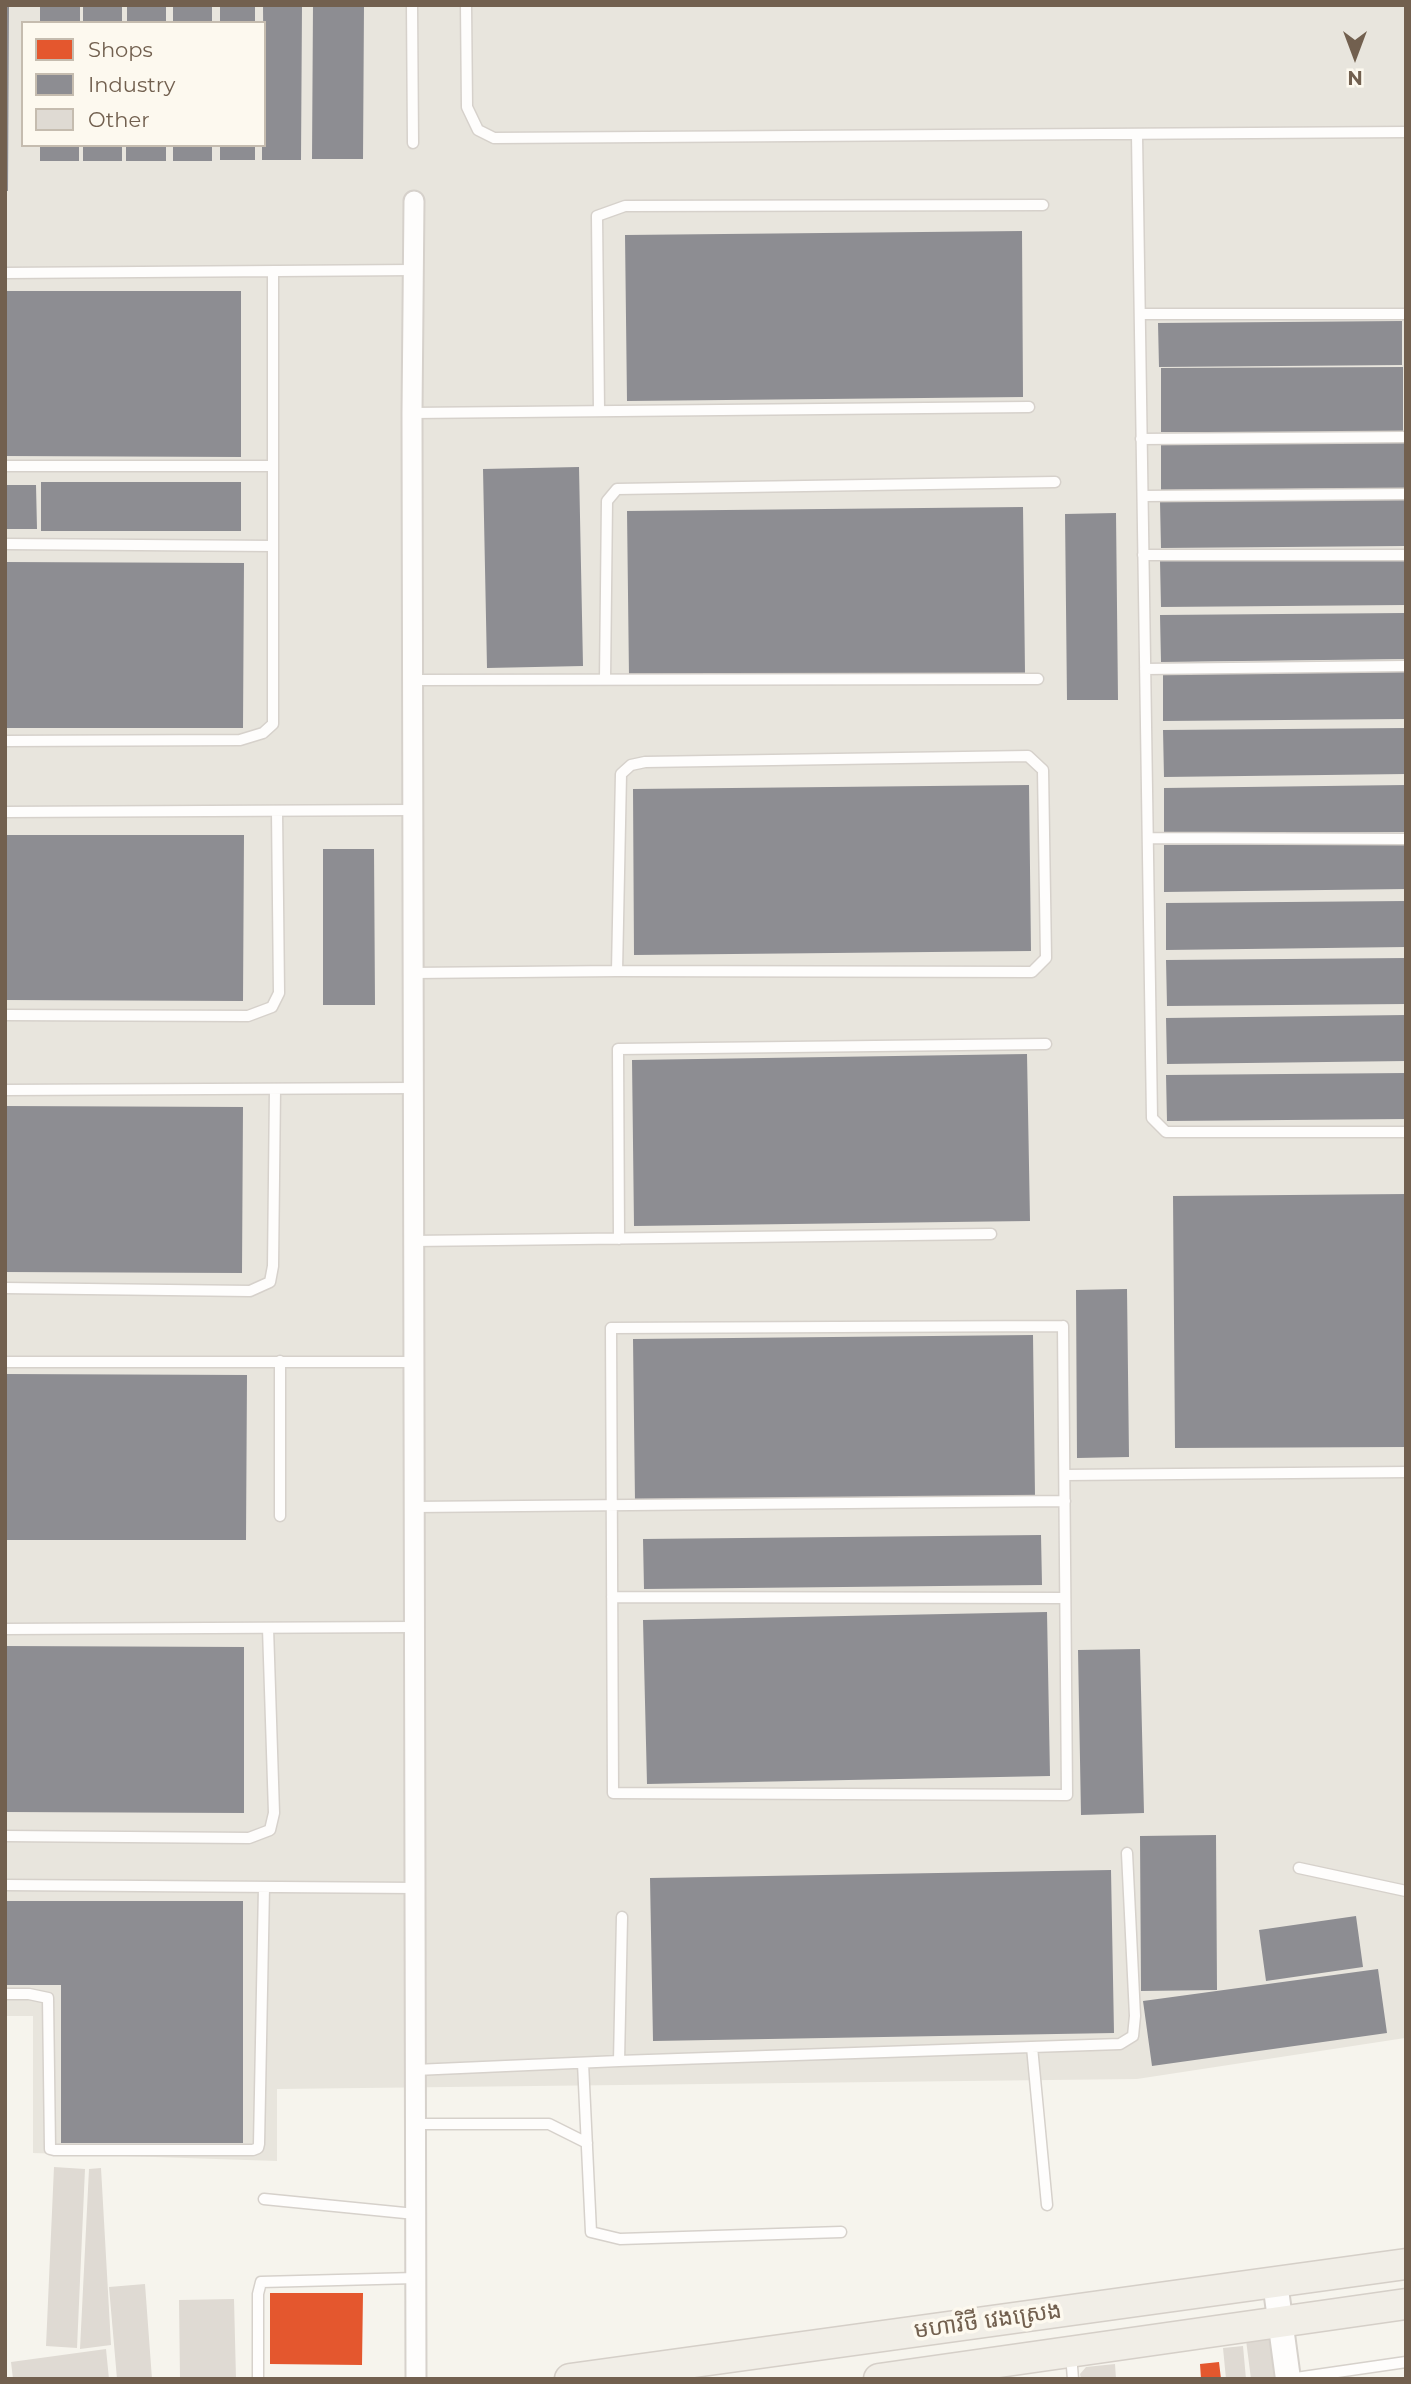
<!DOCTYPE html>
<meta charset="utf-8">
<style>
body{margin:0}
#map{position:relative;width:1411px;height:2384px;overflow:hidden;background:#f6f4ed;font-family:Montserrat,sans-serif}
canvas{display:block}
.frame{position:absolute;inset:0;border:7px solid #72604f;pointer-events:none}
.legend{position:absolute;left:21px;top:21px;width:245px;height:126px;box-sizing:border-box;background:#fdf9ef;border:2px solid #c5bcaf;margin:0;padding:9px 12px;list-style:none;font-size:21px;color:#72604f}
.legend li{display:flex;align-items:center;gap:14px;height:35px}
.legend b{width:35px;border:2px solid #c5bcaf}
.north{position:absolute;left:1320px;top:21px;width:70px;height:70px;-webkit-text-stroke:5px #fdf9ef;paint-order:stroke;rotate:180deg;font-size:19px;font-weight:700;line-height:28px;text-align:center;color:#72604f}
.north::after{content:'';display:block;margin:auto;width:24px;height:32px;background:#72604f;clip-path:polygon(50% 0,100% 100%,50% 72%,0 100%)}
</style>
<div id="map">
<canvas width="1411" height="2384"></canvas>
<div class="frame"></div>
<ul class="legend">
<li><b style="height:19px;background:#e4572e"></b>Shops</li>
<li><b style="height:19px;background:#8d8d92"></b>Industry</li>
<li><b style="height:19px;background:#dfdad3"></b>Other</li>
</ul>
<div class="north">N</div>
</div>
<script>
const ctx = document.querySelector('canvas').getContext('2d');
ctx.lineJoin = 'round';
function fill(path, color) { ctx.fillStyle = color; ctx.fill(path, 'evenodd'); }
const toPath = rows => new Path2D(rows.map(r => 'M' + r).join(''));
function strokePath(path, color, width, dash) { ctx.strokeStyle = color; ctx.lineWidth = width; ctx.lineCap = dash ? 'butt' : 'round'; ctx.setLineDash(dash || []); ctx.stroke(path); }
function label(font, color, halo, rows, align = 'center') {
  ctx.font = font + ' Montserrat,"Noto Sans Khmer",sans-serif'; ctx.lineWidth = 7; ctx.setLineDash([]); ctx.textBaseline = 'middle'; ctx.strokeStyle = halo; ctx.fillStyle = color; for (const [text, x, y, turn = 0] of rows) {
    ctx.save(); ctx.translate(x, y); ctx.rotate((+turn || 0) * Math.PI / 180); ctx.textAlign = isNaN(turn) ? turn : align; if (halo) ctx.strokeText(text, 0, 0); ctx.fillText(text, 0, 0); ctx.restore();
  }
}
const industrial = toPath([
 [5,5,1406,5,1406,2039,1405,2038,1137,2079,277,2089,277,2161,33,2153,33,2016,5,2016],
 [23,23,264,23,264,145,23,145]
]);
const shops = toPath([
 [270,2293,363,2293,362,2365,270,2364],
 [1219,2362,1221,2379,1201,2379,1200,2364]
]);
const industry = toPath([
 [5,5,9,5,8,191,5,191],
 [40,5,80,5,80,23,40,23],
 [83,5,122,5,122,23,83,23],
 [127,5,166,5,166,23,127,23],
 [173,5,212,5,212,23,173,23],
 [220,5,255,5,255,23,220,23],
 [263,5,302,5,301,160,262,160,262,145,264,145],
 [313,5,364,5,363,159,312,159],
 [40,145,79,145,79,161,40,161],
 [83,145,122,145,122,161,83,161],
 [126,145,166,145,166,161,126,161],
 [173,145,212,145,212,161,173,161],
 [220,145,255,145,255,160,220,160],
 [1022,231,1023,397,627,401,625,235],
 [5,291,241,291,241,457,5,456],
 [1402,321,1402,365,1159,367,1158,323],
 [1403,367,1403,432,1161,432,1161,368],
 [1405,441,1405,488,1161,490,1161,444],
 [579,467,583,666,487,668,483,469],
 [41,482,241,482,241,531,41,531],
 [5,485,36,485,37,529,5,529],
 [1404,499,1405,546,1161,548,1160,502],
 [1023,507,1025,673,629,677,627,511],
 [1116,513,1118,700,1067,700,1065,514],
 [1404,558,1405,605,1161,607,1160,561],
 [5,562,244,563,243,728,5,728],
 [1404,613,1405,659,1161,662,1160,615],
 [1406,672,1406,719,1163,721,1163,674],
 [1406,728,1406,774,1164,777,1163,730],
 [1029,785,1031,951,634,955,633,789],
 [1406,785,1406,832,1164,834,1164,788],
 [5,835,244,835,243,1001,5,1000],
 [1406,843,1406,889,1164,892,1164,845],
 [323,849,374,849,375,1005,323,1005],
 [1406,901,1406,947,1166,950,1166,903],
 [1406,958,1406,1004,1167,1006,1166,960],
 [1406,1015,1406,1061,1167,1064,1166,1018],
 [1027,1054,1030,1221,634,1226,632,1060],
 [1406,1073,1406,1119,1167,1121,1166,1075],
 [5,1106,243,1107,242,1273,5,1272],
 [1406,1194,1406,1447,1175,1448,1173,1196],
 [1127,1289,1129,1457,1077,1458,1076,1290],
 [1033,1335,1035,1497,635,1502,633,1339],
 [5,1374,247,1375,246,1540,5,1540],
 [1041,1535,1042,1585,644,1589,643,1539],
 [1047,1612,1050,1776,647,1784,643,1620],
 [5,1646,244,1647,244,1813,5,1812],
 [1140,1649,1144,1813,1081,1815,1078,1650],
 [1216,1835,1217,1990,1141,1991,1140,1836],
 [1111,1870,1114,2033,653,2041,650,1878],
 [5,1901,243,1901,243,2143,61,2143,61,1985,5,1985],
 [1356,1916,1363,1967,1266,1981,1259,1930],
 [1378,1969,1387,2033,1152,2066,1143,2001]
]);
const building = toPath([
 [54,2167,85,2169,77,2348,46,2346],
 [101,2168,111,2345,80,2349,89,2169],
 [145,2284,152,2379,117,2379,109,2287],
 [234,2299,236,2379,180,2379,179,2300],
 [1275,2337,1280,2379,1251,2379,1246,2340],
 [1243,2346,1246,2379,1226,2379,1223,2348],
 [106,2349,109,2379,13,2379,11,2362],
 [1115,2364,1116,2379,1081,2379,1080,2374,1086,2367]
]);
const service = toPath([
 [412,5,413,143],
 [466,5,467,107,478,130,494,138,1406,132],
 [1137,135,1152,1118,1166,1132,1406,1132],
 [5,273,413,270],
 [1140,314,1406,314],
 [599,411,597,216,625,206,1043,205],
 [412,413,1029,407],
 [1141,439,1406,437],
 [5,466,273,466],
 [1143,496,1406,494],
 [5,544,273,546],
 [1143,555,1406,555],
 [1145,669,1406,666],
 [605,679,607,501,617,489,1055,482],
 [412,680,1038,679],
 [5,741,240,740,263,733,273,724,273,272],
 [5,812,412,810],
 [1148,838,1406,839],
 [413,973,617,971,1032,972,1046,958,1043,770,1028,756,645,762,631,765,621,774,617,971],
 [5,1015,248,1016,272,1007,279,993,277,811],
 [5,1090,413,1088],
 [619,1239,618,1049,1046,1044],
 [413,1241,991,1234],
 [5,1288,250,1291,270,1282,273,1266,275,1089],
 [1063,1326,1067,1795,613,1793,611,1328,1063,1326],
 [280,1361,280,1516],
 [5,1362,414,1362],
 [1065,1475,1406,1472],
 [414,1507,1065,1501],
 [612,1597,1065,1598],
 [5,1629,414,1627],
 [5,1836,249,1838,270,1830,274,1813,268,1628],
 [1299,1868,1406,1891],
 [5,1885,415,1888],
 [5,1994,29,1994,48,1998,50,2149,54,2150,253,2150,258,2148,259,2144,264,1887],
 [1032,2047,1047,2205],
 [619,2061,1120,2044,1133,2036,1135,2016,1127,1853],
 [583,2063,591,2232,620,2239,841,2232],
 [415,2070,619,2061,622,1917],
 [415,2124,549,2124,587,2143],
 [264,2199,415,2214],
 [1071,2355,1073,2379],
 [258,2379,258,2294,261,2282,415,2278],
 [1289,2379,1406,2362]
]);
const minor = toPath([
 [414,201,412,413,416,2379]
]);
const tertiary = toPath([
 [1275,2282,1288,2379]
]);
const primary = toPath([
 [570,2379,1406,2264],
 [879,2379,1406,2304]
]);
const streetNames = [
 ["មហាវិថី វេងស្រេង",988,2321,-8]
];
fill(industrial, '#e8e5dd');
fill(shops, '#e4572e');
fill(industry, '#8d8d92');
fill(building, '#dfdad3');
strokePath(service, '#d6d1cb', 13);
strokePath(minor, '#d6d1cb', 23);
strokePath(tertiary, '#d6d1cb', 28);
strokePath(primary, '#d5cfc8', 33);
strokePath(service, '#fefdfc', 10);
strokePath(minor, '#fefdfc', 19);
strokePath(tertiary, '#fefdfc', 24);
strokePath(primary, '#f1eee7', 30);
label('23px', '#72604f', '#fdf9ef', streetNames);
</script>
